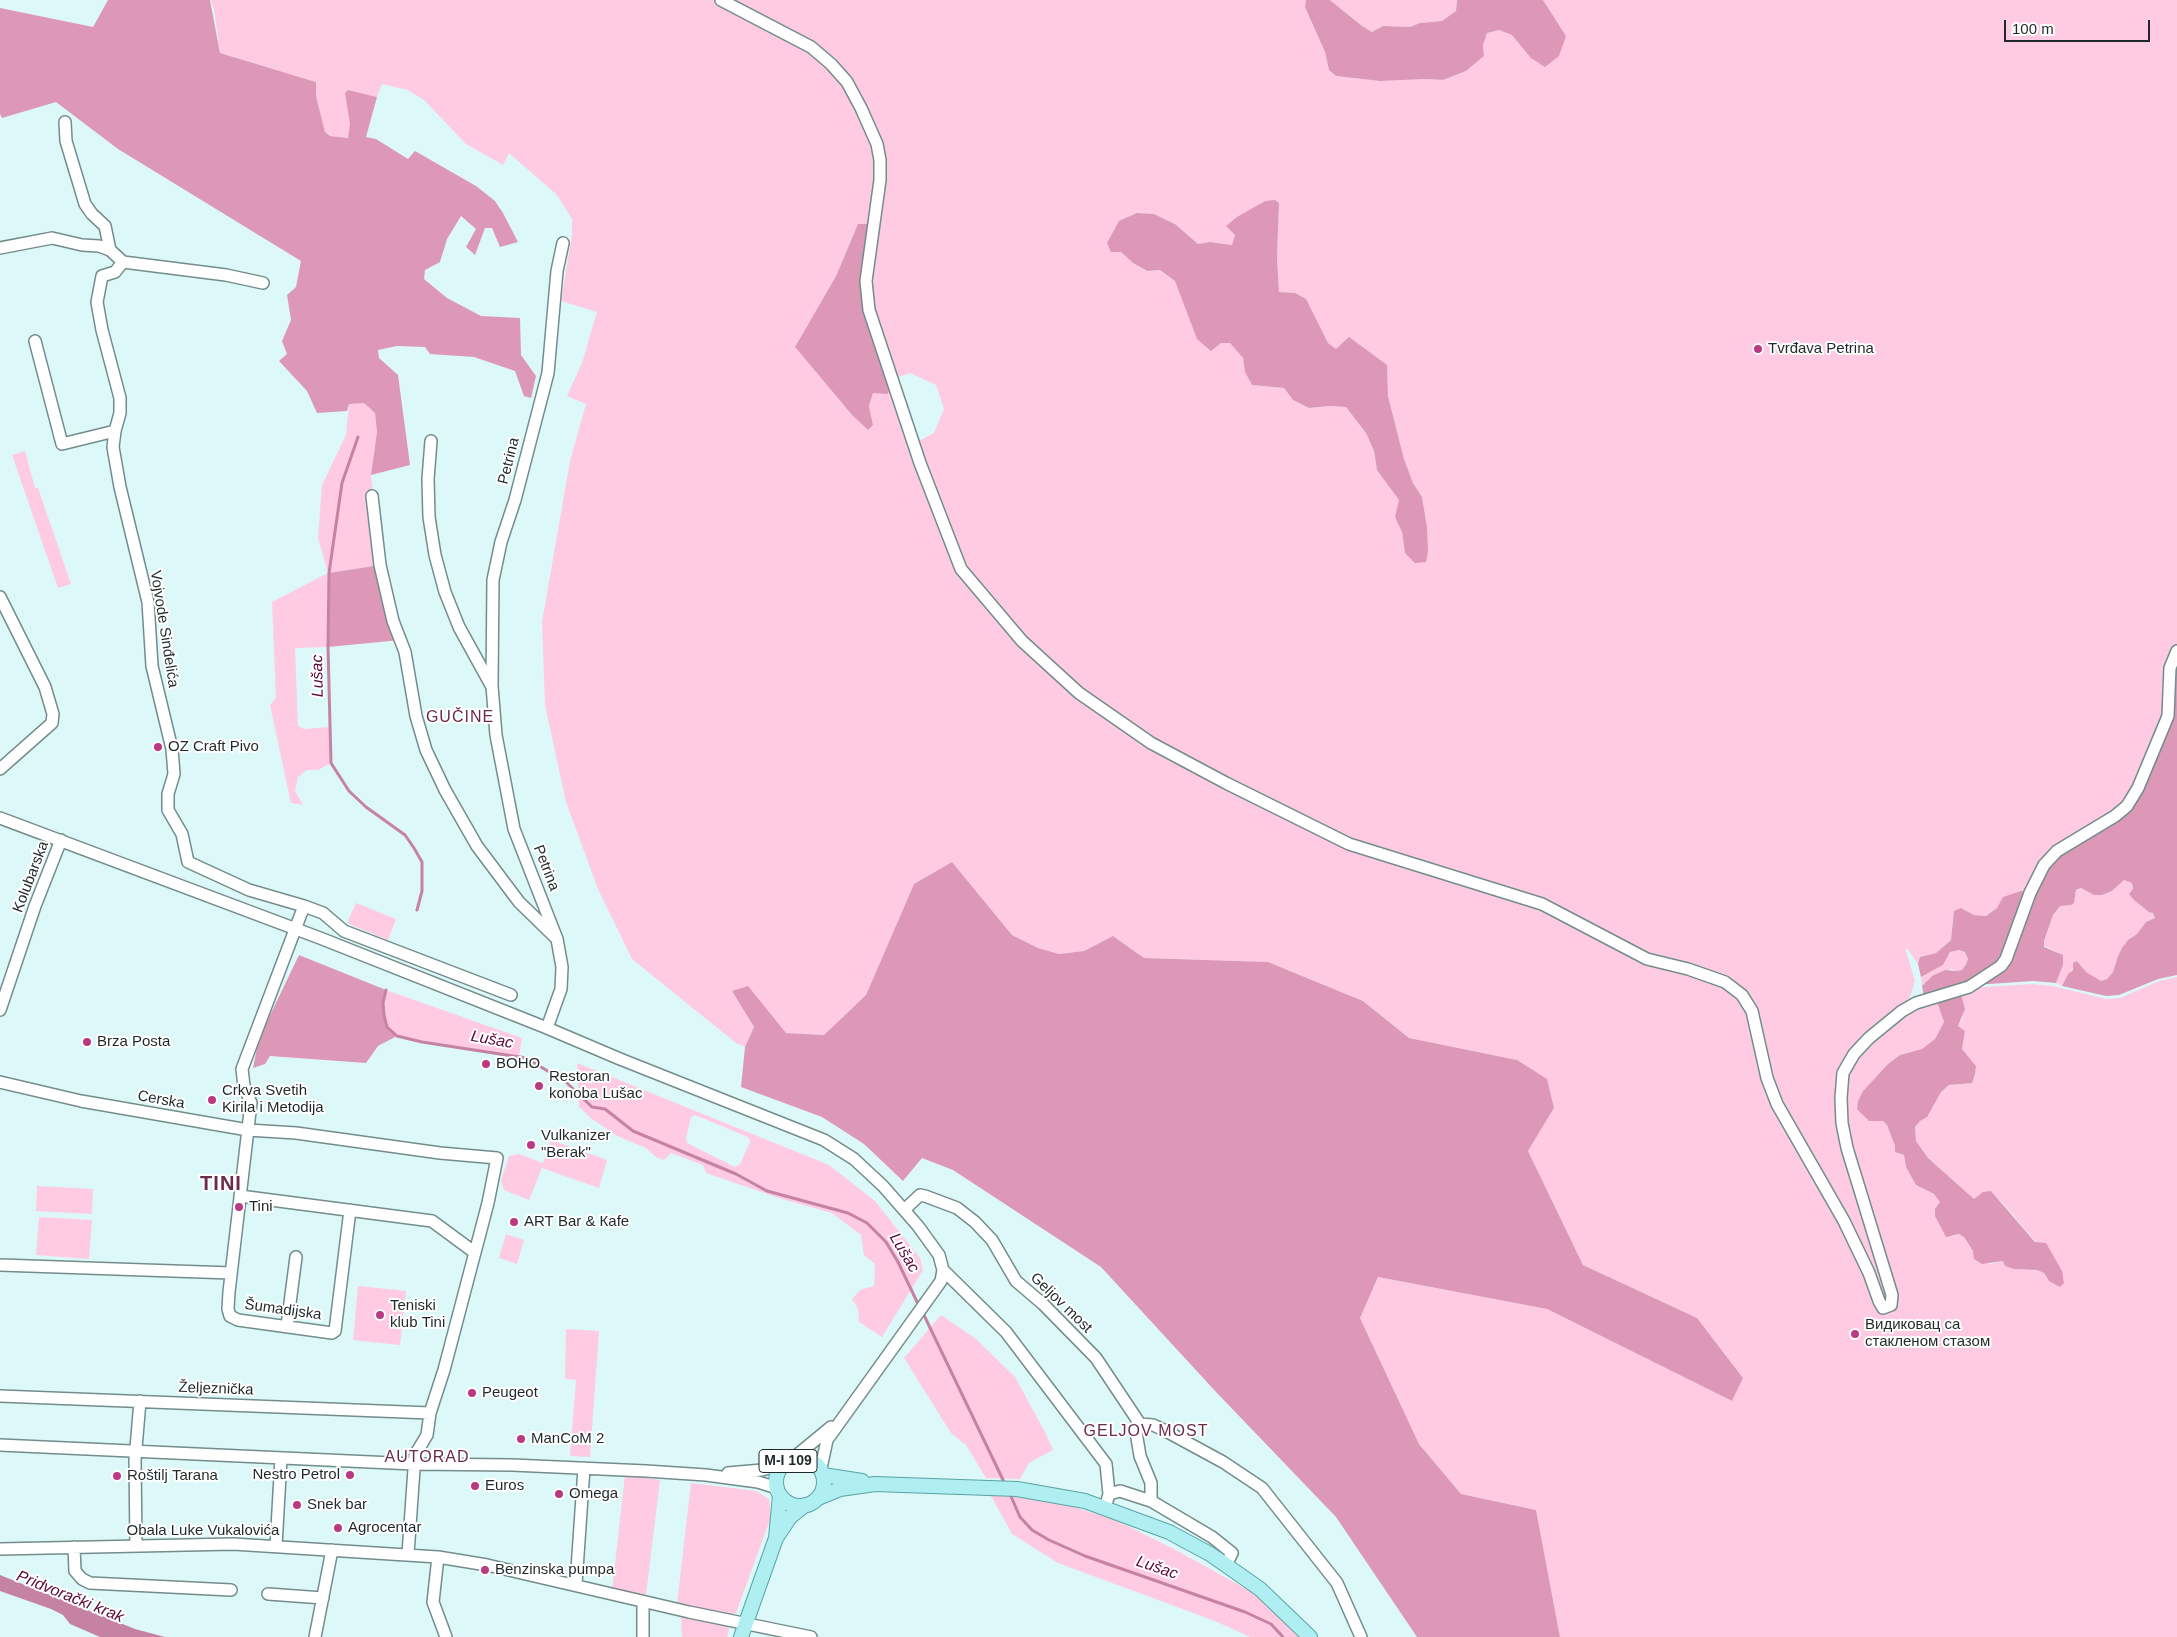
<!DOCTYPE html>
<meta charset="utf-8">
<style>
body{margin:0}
#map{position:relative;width:2177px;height:1637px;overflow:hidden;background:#ddf8f8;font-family:Arial,sans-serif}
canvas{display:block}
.scale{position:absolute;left:2004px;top:20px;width:146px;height:22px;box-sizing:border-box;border:2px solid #1f2929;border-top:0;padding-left:6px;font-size:15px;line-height:18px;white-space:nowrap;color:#1f2929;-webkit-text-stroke:4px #fff;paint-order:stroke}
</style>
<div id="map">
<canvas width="2177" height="1637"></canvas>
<div class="scale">100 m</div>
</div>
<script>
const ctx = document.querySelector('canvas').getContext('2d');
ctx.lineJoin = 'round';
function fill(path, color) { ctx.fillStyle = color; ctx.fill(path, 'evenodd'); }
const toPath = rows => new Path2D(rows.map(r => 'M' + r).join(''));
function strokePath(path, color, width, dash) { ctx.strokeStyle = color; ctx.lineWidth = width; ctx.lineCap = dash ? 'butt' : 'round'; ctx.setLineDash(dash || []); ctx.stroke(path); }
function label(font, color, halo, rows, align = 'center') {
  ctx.font = font + ' Arial,sans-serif'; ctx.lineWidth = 4; ctx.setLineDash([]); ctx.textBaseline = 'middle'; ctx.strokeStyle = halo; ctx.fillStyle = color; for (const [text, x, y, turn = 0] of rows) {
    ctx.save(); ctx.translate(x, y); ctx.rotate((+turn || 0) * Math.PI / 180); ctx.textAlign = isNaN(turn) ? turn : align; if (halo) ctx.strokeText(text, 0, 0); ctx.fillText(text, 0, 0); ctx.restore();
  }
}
const green = toPath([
 [211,0,718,0,810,49,845,83,879,160,872,224,858,224,836,276,795,347,852,415,868,430,873,425,869,406,873,393,891,383,960,570,1021,642,1150,745,1349,845,1542,906,1610,942,1724,983,1751,1012,1765,1079,1877,1301,1890,1308,1848,1148,1843,1085,1855,1055,1911,1009,1936,999,1944,1022,1935,1039,1922,1049,1900,1055,1888,1064,1863,1091,1876,1120,1883,1121,1887,1125,1895,1146,1895,1152,1904,1155,1906,1167,1916,1185,1934,1194,1941,1202,1953,1236,1959,1234,1964,1237,1973,1251,1989,1264,2003,1261,2014,1269,2037,1270,2044,1273,2049,1281,2036,1242,2006,1207,1991,1191,1974,1199,1928,1158,1916,1141,1915,1127,1941,1092,1949,1085,1972,1083,1975,1074,1976,1066,1962,1049,1965,1031,1958,1026,1963,1017,1957,992,1968,988,2032,984,2053,986,2106,999,2120,998,2159,981,2177,977,2177,1637,1560,1637,1536,1510,1461,1494,1419,1444,1360,1318,1378,1277,1547,1309,1732,1401,1743,1378,1697,1318,1583,1265,1528,1151,1554,1108,1517,1060,1409,1038,1363,1001,1268,962,1144,958,1113,936,1084,951,1059,954,1038,948,1012,935,952,862,914,884,866,995,824,1035,786,1033,732,991,754,1027,745,1047,736,1043,632,959,598,889,566,802,545,705,542,622,570,461,586,404,567,396,582,363,597,312,561,301,572,235,572,219,557,195,509,153,503,165,466,144,424,100,408,90,382,84,377,97,348,90,350,125,348,138,330,136,325,132,316,96,316,82,220,53,214,9],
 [724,0,1306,0,1305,7,1325,52,1329,70,1336,76,1381,81,1426,79,1443,80,1466,71,1484,56,1483,45,1487,33,1499,30,1512,35,1566,36,1543,0,2177,0,2177,649,2167,716,2126,805,2028,893,1997,908,1986,916,1974,915,1961,908,1953,919,1951,940,1936,953,1920,957,1918,964,1907,948,1906,951,1915,981,1909,1000,1902,1011,1853,1053,1840,1098,1891,1296,1887,1306,1778,1104,1743,994,1648,958,1543,903,1350,843,1152,742,1080,692,1023,641,962,568,915,443,934,433,944,409,936,385,910,373,893,379,883,352,867,281,881,160,832,63],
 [1265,201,1279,203,1277,258,1279,292,1295,293,1320,329,1328,343,1336,350,1341,346,1387,365,1388,396,1404,459,1413,483,1422,497,1427,527,1405,553,1402,532,1396,517,1400,500,1377,470,1374,451,1366,433,1346,407,1329,406,1309,408,1293,400,1284,388,1252,385,1245,372,1243,358,1230,343,1221,343,1182,298,1175,281,1160,270,1146,271,1133,263,1121,252,1137,213,1154,214,1175,224,1198,244,1210,242,1232,245,1235,235,1226,226],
 [1330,0,1457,0,1456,11,1442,21,1420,23,1410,27,1383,26,1372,32,1362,26],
 [364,403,375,413,377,432,371,475,380,565,329,573,328,647,295,648,298,726,304,729,330,727,331,763,318,770,307,770,298,777,295,791,303,805,291,803,270,705,276,698,272,602,328,573,318,538,322,485,346,435,349,404],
 [25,451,35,488,38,488,71,584,58,588,12,455],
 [2124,880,2132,883,2134,900,2153,913,2155,918,2146,922,2137,935,2128,940,2122,948,2118,956,2113,972,2107,979,2101,981,2085,972,2077,961,2062,986,2056,983,2063,965,2057,952,2044,946,2044,941,2053,915,2060,906,2074,903,2076,891,2081,888,2095,895,2102,895,2112,891],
 [356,903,396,919,388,940,347,923],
 [1959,950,1965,952,1968,959,1962,970,1956,971,1951,969,1932,976,1922,986,1921,977,1943,965,1950,952],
 [386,990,522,1038,519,1057,422,1042,397,1036,387,1027,384,1015,383,1003],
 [577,1063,829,1165,875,1201,920,1258,923,1270,882,1337,859,1322,858,1309,852,1299,860,1290,874,1286,875,1264,864,1255,861,1235,832,1213,782,1199,706,1173,703,1165,671,1153,664,1160,656,1157,646,1148,617,1136,592,1119,579,1107],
 [695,1115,748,1137,750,1142,740,1164,735,1167,687,1143,686,1138,691,1117],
 [551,1140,607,1160,599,1188,542,1168,529,1200,504,1190,501,1181,509,1156,519,1154,543,1163],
 [37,1186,93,1189,92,1214,36,1211],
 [39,1217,92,1220,89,1259,36,1255],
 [506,1234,524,1240,517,1264,499,1258],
 [358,1286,406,1291,400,1345,353,1340],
 [941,1315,976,1339,1015,1377,1046,1434,1053,1450,1029,1463,1020,1479,986,1478,966,1445,951,1433,904,1358],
 [566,1329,599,1331,590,1457,570,1456,576,1380,565,1379],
 [625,1475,660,1480,646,1595,612,1591],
 [691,1483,756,1491,769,1499,771,1517,736,1613,729,1616,677,1604],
 [990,1494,1046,1499,1111,1518,1174,1549,1250,1591,1288,1623,1300,1637,1250,1637,1215,1621,1058,1563,1012,1534],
 [681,1614,726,1625,729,1629,727,1637,682,1637]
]);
const forest = toPath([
 [108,0,210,0,220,53,316,82,316,96,325,132,330,136,348,138,350,124,345,93,348,90,377,97,366,137,376,139,408,159,415,151,476,186,495,201,503,213,518,242,500,247,492,228,485,228,475,255,466,247,476,229,461,216,447,239,440,262,425,270,424,279,447,298,481,316,520,318,521,355,536,376,531,398,524,396,515,371,474,357,430,354,425,347,397,346,378,350,379,358,398,375,410,465,371,475,377,432,375,413,364,403,349,404,347,411,317,413,307,391,279,361,287,354,282,341,291,320,287,295,296,287,301,261,118,149,56,102,2,118,0,114,0,8,93,27],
 [1306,0,1330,0,1362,26,1372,32,1383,26,1410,27,1420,23,1442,21,1456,11,1457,0,1543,0,1566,36,1559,56,1545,67,1531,58,1512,35,1499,30,1487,33,1483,45,1484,56,1466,71,1443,80,1426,79,1380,81,1336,76,1329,70,1325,52,1305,7],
 [1275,200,1279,203,1277,258,1279,292,1295,293,1306,299,1328,343,1336,349,1349,337,1387,365,1388,396,1404,459,1413,483,1422,497,1427,527,1428,552,1426,562,1415,563,1405,553,1402,532,1395,517,1399,500,1377,470,1374,451,1366,433,1346,407,1329,406,1309,408,1293,400,1284,388,1252,385,1245,372,1243,358,1230,343,1221,343,1211,351,1197,339,1175,281,1160,270,1147,271,1133,263,1121,252,1111,252,1107,243,1119,221,1137,213,1154,214,1175,224,1198,244,1210,242,1232,245,1235,235,1226,226,1237,217,1265,201],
 [858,224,872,224,865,281,891,383,888,394,873,393,869,406,873,425,868,430,852,415,795,347,836,276],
 [380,565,400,640,328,647,329,573],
 [2177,653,2177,975,2158,979,2119,995,2106,996,2062,986,2068,974,2073,970,2073,963,2077,961,2086,972,2101,981,2107,979,2113,972,2118,956,2122,948,2128,940,2137,934,2146,922,2155,918,2153,913,2149,912,2134,900,2129,894,2133,889,2132,883,2124,880,2112,891,2102,895,2094,895,2081,888,2076,890,2074,903,2071,905,2060,906,2053,915,2044,941,2044,947,2063,955,2063,965,2056,983,2033,981,1974,985,2002,967,2045,866,2115,816,2151,763],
 [952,862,1012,935,1038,948,1059,954,1084,951,1113,936,1144,958,1268,962,1363,1001,1409,1038,1517,1060,1547,1079,1554,1108,1528,1151,1583,1265,1697,1318,1743,1378,1732,1401,1547,1309,1378,1277,1360,1318,1419,1444,1461,1494,1536,1510,1560,1637,1417,1637,1336,1517,1217,1393,1101,1267,953,1170,922,1158,903,1181,864,1144,822,1117,741,1087,745,1047,754,1027,732,991,748,986,786,1033,824,1035,866,995,914,884],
 [2021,891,2028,893,2005,959,1970,985,1924,997,1922,986,1932,976,1945,970,1956,971,1962,970,1966,964,1968,959,1965,952,1959,950,1950,952,1943,965,1921,977,1918,964,1920,957,1936,953,1951,940,1954,911,1961,908,1974,915,1986,916,1997,908,2003,897],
 [299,955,386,990,383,1003,384,1015,387,1027,397,1036,378,1046,366,1063,270,1056,265,1064,253,1068,259,1038],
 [1957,992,1962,998,1965,1009,1958,1026,1965,1031,1962,1049,1976,1066,1975,1074,1972,1083,1949,1085,1941,1092,1927,1117,1920,1121,1915,1127,1916,1141,1928,1158,1974,1199,1983,1192,1991,1191,2035,1242,2046,1243,2062,1271,2064,1283,2060,1287,2049,1281,2044,1273,2037,1270,2014,1269,2005,1266,2003,1261,1982,1264,1974,1259,1973,1251,1964,1237,1959,1234,1946,1237,1935,1216,1935,1209,1940,1202,1934,1194,1916,1185,1906,1167,1904,1155,1895,1152,1895,1146,1887,1125,1883,1121,1869,1121,1857,1109,1858,1101,1863,1091,1888,1064,1900,1055,1922,1049,1935,1039,1944,1022,1936,999]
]);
const water = toPath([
 [0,1575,135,1629,165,1637,100,1637,70,1624,63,1615,51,1609,0,1591]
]);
const stream = toPath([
 [358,437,342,483,329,573,328,647,331,763,349,791,366,807,405,835,414,848,422,862,422,891,417,910],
 [386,990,383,1003,384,1015,387,1027,397,1036,422,1042,526,1058,566,1082,592,1107,605,1109,633,1131,736,1174,767,1191,848,1213,867,1223,886,1242,898,1262,919,1306],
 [922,1311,1005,1484],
 [1010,1494,1020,1517,1032,1530,1049,1540,1085,1556,1245,1612,1271,1624,1283,1637]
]);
const minor = toPath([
 [721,0,811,47,831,64,847,82,861,108,877,144,880,160,880,180,866,281,869,310,920,463,961,569,1022,641,1079,693,1151,743,1226,783,1349,844,1542,904,1647,959,1688,969,1725,982,1742,995,1752,1011,1767,1078,1777,1104,1844,1221,1869,1273,1879,1301,1883,1308,1891,1305,1892,1295,1847,1148,1842,1123,1841,1098,1843,1073,1854,1054,1869,1038,1902,1011,1916,1003,1969,987,2001,966,2006,959,2030,893,2044,865,2057,851,2115,816,2127,806,2138,788,2168,716,2170,668,2177,651],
 [65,122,66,141,85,204,92,214,105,226,110,250],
 [0,248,52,238,82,245,99,246,110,250,123,262,226,275,263,283],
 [123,262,115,272,102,276,97,302,102,330,120,398,120,413,115,431,113,447,120,487,148,602,152,666,172,749,174,774,168,794,168,810,182,834,188,862,249,890,304,906,242,1069,244,1086,251,1103,229,1292,228,1309,230,1316,238,1320,332,1333,335,1331,350,1210],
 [35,341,62,444,115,431],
 [431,441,428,479,429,517,435,555,445,592,459,627,491,685],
 [372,496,380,565,393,621,405,652,416,716,426,750,445,790,477,846,519,902,556,938],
 [0,597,45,687,53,714,52,723,0,769],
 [0,818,320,938,547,1028,620,1059,824,1140,854,1159,883,1186,918,1226,939,1255,943,1270,941,1281,827,1440,821,1468],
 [304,906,323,913,344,931,511,995],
 [0,1010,35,906,61,840],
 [547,1028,561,989,562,967,557,939,514,829,496,735,492,686,493,580,501,542,515,500,548,373,557,271,563,243],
 [0,1082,81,1101,248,1130,296,1133,440,1153,497,1158,488,1203,444,1370,430,1413,427,1435,415,1455,408,1554],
 [240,1196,432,1221,474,1252],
 [904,1210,920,1195,925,1196,957,1208,975,1222,992,1240,1016,1281,1043,1304,1096,1358,1140,1424],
 [0,1265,231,1273],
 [943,1270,1006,1332,1106,1464,1109,1494,1105,1508],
 [287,1326,296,1257],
 [0,1396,430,1413],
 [0,1445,414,1464,512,1465,646,1471,706,1475,758,1482,777,1488],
 [791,1460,831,1427],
 [728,1473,762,1470,785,1463],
 [1109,1494,1120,1491,1151,1501,1212,1537,1232,1553,1226,1565],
 [1151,1501,1151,1483,1140,1456,1137,1438,1136,1429,1140,1424,1153,1425,1164,1430,1223,1462,1262,1488,1337,1583,1361,1637],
 [136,1546,135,1460,140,1401],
 [276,1546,281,1458],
 [74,1547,75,1571,82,1579,90,1583,231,1590],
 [0,1549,233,1544,438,1557,487,1565,689,1612,811,1637],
 [438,1557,433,1602,446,1637],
 [576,1584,584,1468],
 [268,1594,323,1598],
 [315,1637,332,1550],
 [643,1637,643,1602]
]);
const major = toPath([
 '776 1482a24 24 0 1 1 48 0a24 24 0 1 1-48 0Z',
 [823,1475,862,1481],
 [780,1495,776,1538,790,1517,805,1505],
 [818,1498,840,1489,875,1484,1017,1489,1085,1501,1169,1532,1210,1554,1260,1589,1310,1637],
 [741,1637,776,1538]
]);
const markers = [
 [1758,349,5,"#bb3982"],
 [158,747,5,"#bb3982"],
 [87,1042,5,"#bb3982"],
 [486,1064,5,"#bb3982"],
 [539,1086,5,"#bb3982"],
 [212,1100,5,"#bb3982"],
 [531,1145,5,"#bb3982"],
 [239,1207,5,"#bb3982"],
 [514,1222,5,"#bb3982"],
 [380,1315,5,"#bb3982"],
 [1855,1334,5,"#bb3982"],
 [472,1393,5,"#bb3982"],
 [521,1439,5,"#bb3982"],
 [350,1475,5,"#bb3982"],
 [117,1476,5,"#bb3982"],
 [475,1486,5,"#bb3982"],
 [559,1494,5,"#bb3982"],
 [297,1505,5,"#bb3982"],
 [338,1528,5,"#bb3982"],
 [485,1570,5,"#bb3982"]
];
const shields = [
 [788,1461,58]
];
const shieldNames = [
 ["M-I 109",788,1461]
];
const poiNames = [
 ["Tvrđava Petrina",1768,349],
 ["OZ Craft Pivo",168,747],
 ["Brza Posta",97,1042],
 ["BOHO",496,1064],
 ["Restoran",549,1077],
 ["konoba Lušac",549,1094],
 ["Crkva Svetih",222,1091],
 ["Kirila i Metodija",222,1108],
 ["Vulkanizer",541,1136],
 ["\"Berak\"",541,1153],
 ["Tini",249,1207],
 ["ART Bar & Кafe",524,1222],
 ["Teniski",390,1306],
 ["klub Tini",390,1323],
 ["Видиковац са",1865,1325],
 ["стакленом стазом",1865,1342],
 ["Peugeot",482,1393],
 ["ManCoM 2",531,1439],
 ["Nestro Petrol",340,1475,"right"],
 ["Roštilj Tarana",127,1476],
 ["Euros",485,1486],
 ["Omega",569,1494],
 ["Snek bar",307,1505],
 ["Agrocentar",348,1528],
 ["Benzinska pumpa",495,1570]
];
const streetNames = [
 ["Petrina",509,461,-76],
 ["Vojvode Sinđelića",164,629,81],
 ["Petrina",546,868,69],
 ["Kolubarska",31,877,-69],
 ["Cerska",161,1100,10],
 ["Geljov most",1061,1303,44],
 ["Šumadijska",283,1310,8],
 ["Željeznička",216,1389,2],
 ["Obala Luke Vukalovića",203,1531]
];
const waterNames = [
 ["Lušac",318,676,-91],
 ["Lušac",492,1040,10],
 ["Lušac",904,1253,59],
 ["Lušac",1157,1568,19],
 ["Pridvorački krak",70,1597,22]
];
const neighbourhoodNames = [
 ["GUČINE",460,718],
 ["GELJOV MOST",1146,1432],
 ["AUTORAD",427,1458]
];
const districtNames = [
 ["TINI",221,1184]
];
fill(green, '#fecbe2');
fill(forest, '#dd98b8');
fill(water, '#c582a2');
strokePath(stream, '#c582a2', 3);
strokePath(minor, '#738c8c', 14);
strokePath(major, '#5aa3a4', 16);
strokePath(minor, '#fff', 11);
strokePath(major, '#afeff1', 14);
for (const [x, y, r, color] of markers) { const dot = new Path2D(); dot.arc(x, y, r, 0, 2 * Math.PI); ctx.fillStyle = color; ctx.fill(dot); strokePath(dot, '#fff', 2); }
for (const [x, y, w] of shields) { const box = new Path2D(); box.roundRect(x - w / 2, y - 11.5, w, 23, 4); ctx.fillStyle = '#fff'; ctx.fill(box); strokePath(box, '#1f2929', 1); }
label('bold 14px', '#1f2929', null, shieldNames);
label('15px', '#1f2929', '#fff', poiNames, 'left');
label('15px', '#1f2929', '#fff', streetNames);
label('italic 16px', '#5d0b3c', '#fff', waterNames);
ctx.letterSpacing = '1px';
label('16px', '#6a2a4c', '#fff', neighbourhoodNames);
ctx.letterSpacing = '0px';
ctx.letterSpacing = '1px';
label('bold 20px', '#6a2a4c', '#fff', districtNames);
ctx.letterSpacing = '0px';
</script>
